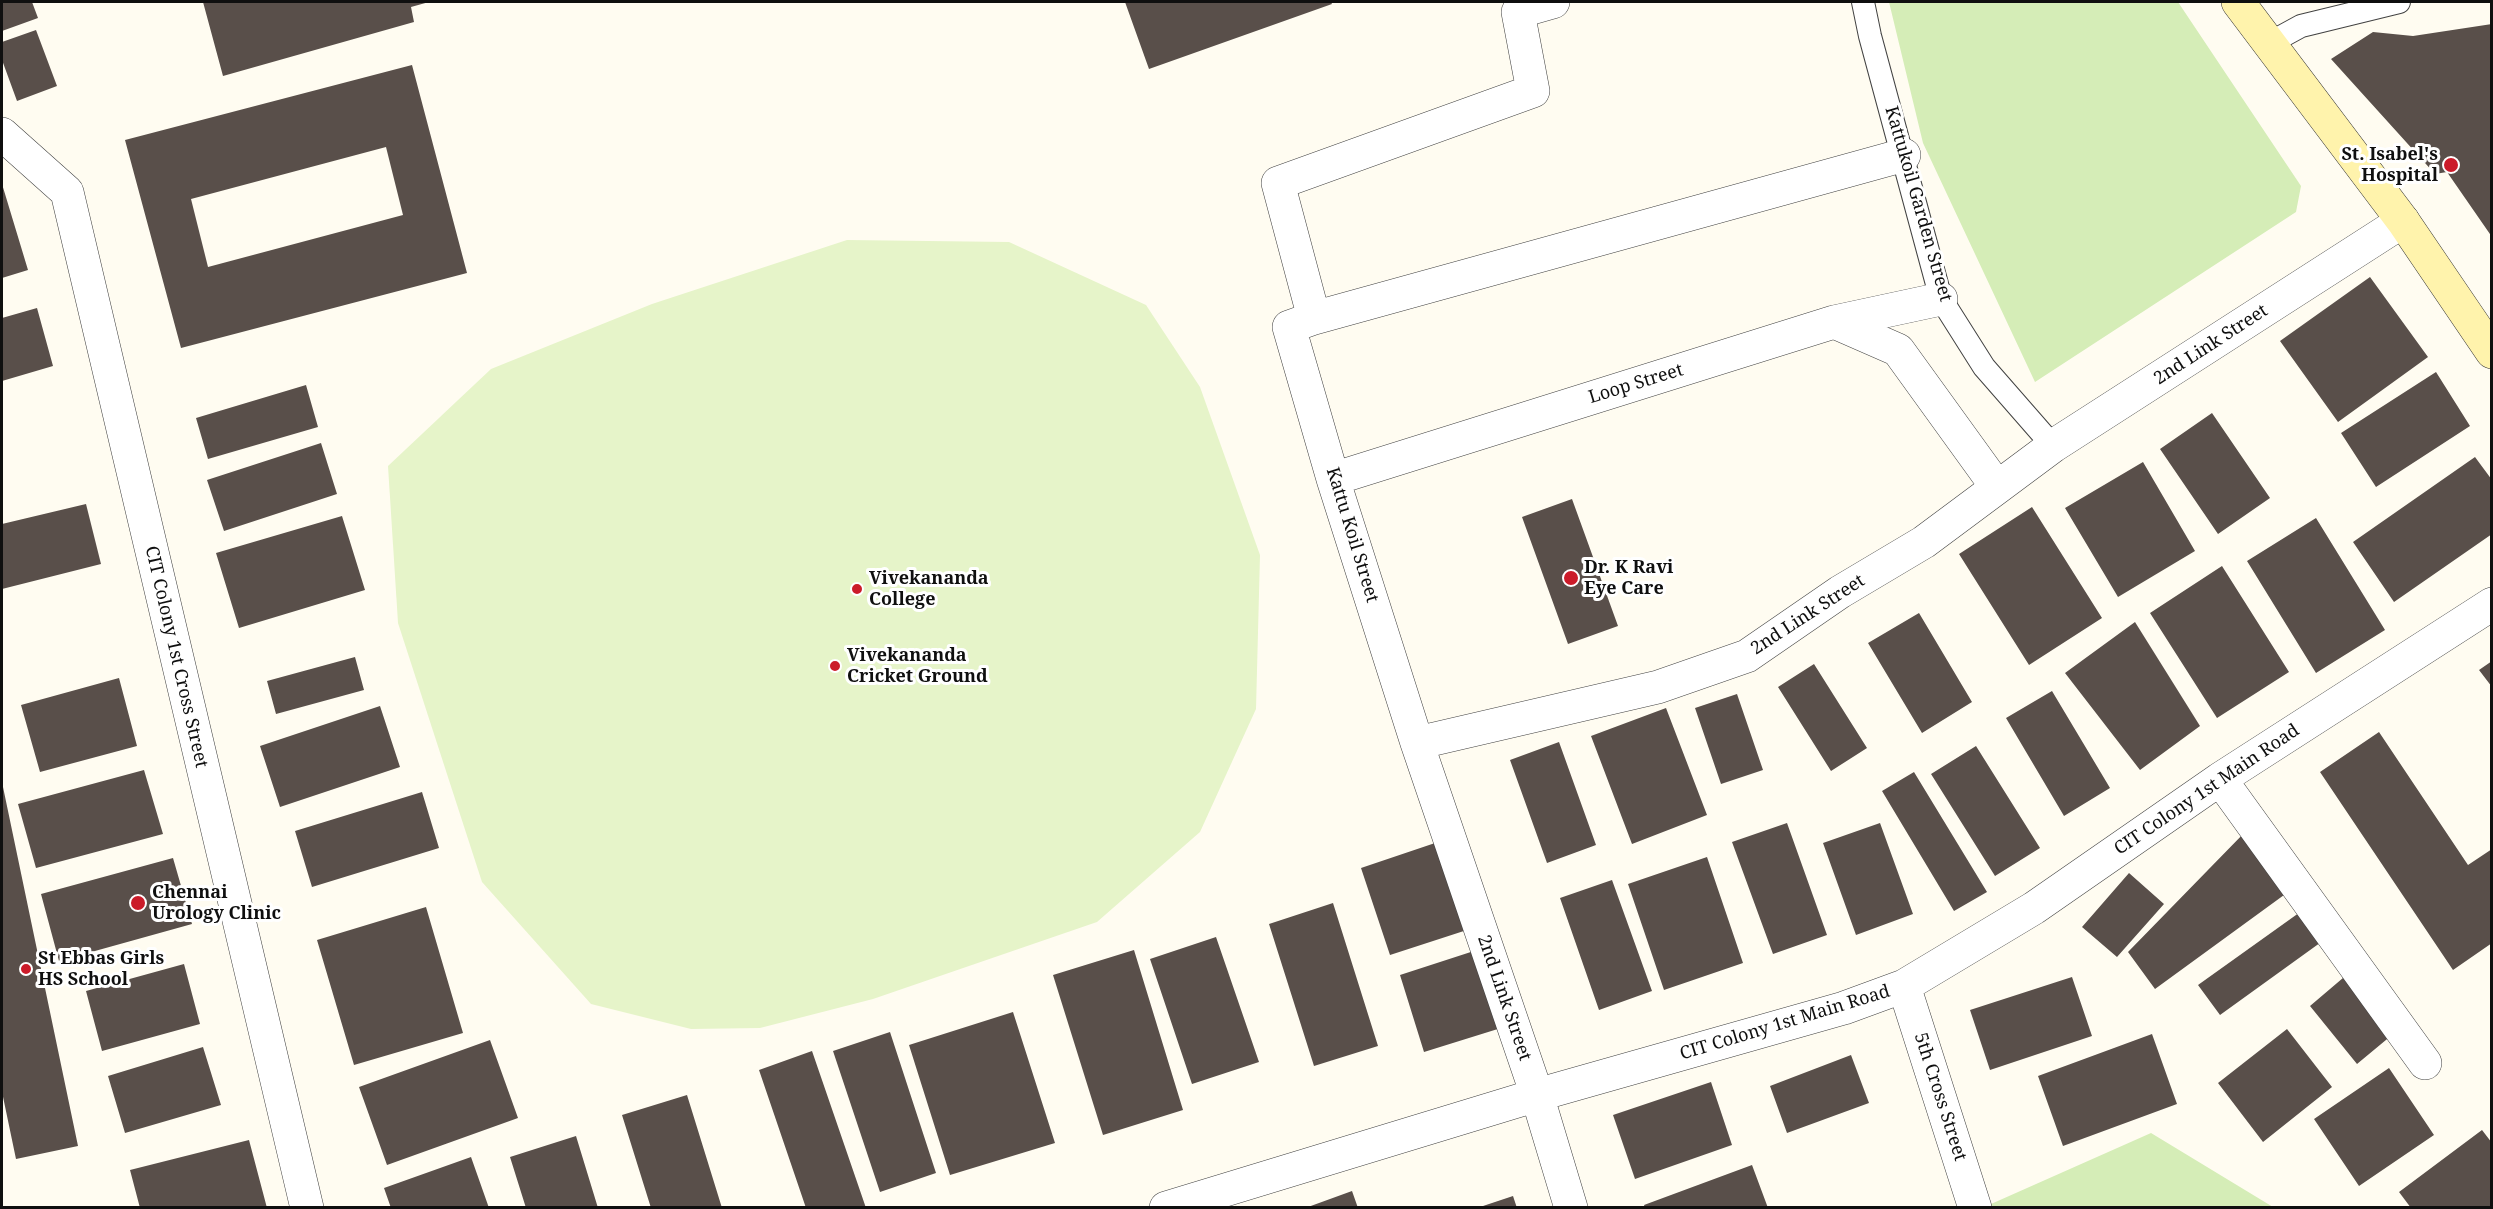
<!DOCTYPE html>
<style>
body{margin:0}
#map{position:relative;width:2493px;height:1209px;overflow:hidden;background:#fffcf1;font-family:"Noto Serif",serif}
canvas{display:block}
.frame{position:absolute;inset:0;border:3px solid #0f0f0f;pointer-events:none}
</style>
<div id="map">
<canvas width="2493" height="1209"></canvas>
<div class="frame"></div>
</div>
<script>
const ctx = document.querySelector('canvas').getContext('2d');
ctx.lineJoin = 'round';
function fill(path, color) { ctx.fillStyle = color; ctx.fill(path, 'evenodd'); }
const toPath = rows => new Path2D(rows.map(r => 'M' + r).join(''));
function strokePath(path, color, width, dash) { ctx.strokeStyle = color; ctx.lineWidth = width; ctx.lineCap = dash ? 'butt' : 'round'; ctx.setLineDash(dash || []); ctx.stroke(path); }
function label(font, color, halo, rows, align = 'center') {
  ctx.font = font + ' "Noto Serif",serif'; ctx.lineWidth = 6; ctx.setLineDash([]); ctx.textBaseline = 'middle'; ctx.strokeStyle = halo; ctx.fillStyle = color; for (const [text, x, y, turn = 0] of rows) {
    ctx.save(); ctx.translate(x, y); ctx.rotate((+turn || 0) * Math.PI / 180); ctx.textAlign = isNaN(turn) ? turn : align; if (halo) ctx.strokeText(text, 0, 0); ctx.fillText(text, 0, 0); ctx.restore();
  }
}
const green = toPath([
 [1889,2,2178,2,2301,186,2296,212,2035,382,1923,143],
 [2151,1133,2273,1207,1982,1208]
]);
const pitch = toPath([
 [847,240,1009,242,1146,305,1200,387,1260,555,1256,709,1200,832,1097,922,873,999,760,1028,691,1029,591,1004,482,882,398,623,388,466,491,369,652,304]
]);
const building = toPath([
 [2,2,32,2,38,18,2,31],
 [203,2,429,2,411,7,414,22,223,76],
 [1125,2,1331,2,1332,4,1149,69],
 [2492,24,2492,237,2447,172,2435,174,2331,59,2373,32,2413,36],
 [36,30,57,86,17,101,2,60,2,42],
 [412,65,467,273,181,348,125,140],
 [386,147,403,215,208,267,191,199],
 [2,184,28,270,2,278],
 [2370,277,2428,357,2338,422,2280,341],
 [37,308,53,366,2,381,2,318],
 [2436,372,2470,426,2376,487,2341,433],
 [306,385,318,427,208,459,196,418],
 [2212,413,2270,498,2218,534,2160,449],
 [321,443,337,494,224,531,207,480],
 [2475,457,2492,480,2492,534,2394,602,2353,542],
 [2143,462,2195,551,2118,597,2065,508],
 [1572,499,1618,626,1568,644,1522,517],
 [86,504,101,564,2,589,2,524],
 [2032,507,2102,618,2029,665,1959,554],
 [342,516,365,590,239,628,216,553],
 [2316,518,2385,630,2316,673,2247,561],
 [2222,566,2289,672,2217,718,2150,613],
 [1919,613,1972,702,1922,733,1868,643],
 [2135,622,2200,726,2140,770,2065,673],
 [355,657,364,690,276,714,267,681],
 [2492,661,2492,687,2479,670],
 [1814,664,1867,748,1831,771,1778,687],
 [119,678,137,746,40,772,21,705],
 [2052,691,2110,788,2064,816,2006,718],
 [1737,694,1763,770,1721,784,1695,708],
 [380,706,400,767,280,807,260,746],
 [1666,708,1707,815,1632,844,1591,736],
 [2379,732,2468,865,2492,849,2492,943,2453,970,2320,772],
 [1559,742,1596,845,1547,863,1510,760],
 [1976,746,2040,848,1995,876,1931,774],
 [144,770,163,834,36,868,18,804],
 [1914,772,1987,892,1954,911,1882,791],
 [3,787,78,1146,16,1159,2,1092],
 [422,792,439,848,312,887,295,831],
 [1787,823,1827,935,1773,954,1732,842],
 [1880,823,1913,914,1856,935,1823,843],
 [2247,830,2295,887,2155,989,2128,952],
 [1441,841,1470,929,1390,955,1361,868],
 [1707,857,1743,963,1664,990,1628,884],
 [173,858,192,924,59,961,41,894],
 [2129,873,2164,904,2117,957,2082,927],
 [1612,880,1652,991,1599,1010,1560,898],
 [1333,903,1378,1046,1314,1066,1269,924],
 [426,907,463,1033,354,1065,317,940],
 [2303,910,2324,940,2220,1015,2198,985],
 [1216,937,1259,1062,1192,1084,1150,959],
 [1134,950,1183,1110,1103,1135,1053,975],
 [1477,950,1501,1028,1424,1052,1400,975],
 [184,964,200,1024,102,1051,86,991],
 [2350,972,2398,1030,2357,1064,2310,1006],
 [2072,977,2092,1036,1990,1070,1970,1010],
 [1013,1012,1055,1143,950,1175,909,1045],
 [2287,1029,2332,1087,2263,1142,2218,1083],
 [890,1032,936,1173,880,1192,833,1051],
 [2152,1034,2177,1104,2063,1146,2038,1076],
 [490,1040,518,1118,387,1165,359,1087],
 [203,1047,221,1105,125,1133,108,1076],
 [812,1051,866,1208,806,1208,759,1070],
 [1851,1055,1869,1103,1787,1133,1770,1086],
 [2389,1068,2434,1135,2359,1186,2314,1119],
 [1711,1082,1732,1145,1635,1179,1613,1115],
 [687,1095,722,1208,651,1208,622,1115],
 [2482,1130,2492,1143,2492,1208,2411,1208,2399,1192],
 [576,1136,598,1208,526,1208,510,1157],
 [249,1140,267,1208,140,1208,130,1170],
 [471,1157,489,1208,391,1208,384,1188],
 [1752,1165,1768,1208,1645,1208,1644,1205],
 [1352,1191,1358,1208,1308,1208,1308,1207],
 [1513,1196,1517,1208,1480,1208,1480,1207]
]);
const lane = toPath([
 [1863,2,1870,36,1941,299,1984,367,2053,446],
 [2268,44,2301,26,2399,2]
]);
const street = toPath([
 [2,134,67,192,307,1208],
 [1314,318,1278,183,1533,91,1518,12,1553,2],
 [1834,322,1898,350,1997,487],
 [1333,479,1834,322,1941,299],
 [1417,743,1333,479,1289,327,1314,318,1904,155],
 [2220,779,2425,1063],
 [1904,986,1975,1208],
 [1166,1208,1537,1095,1844,1008,1904,986,2034,908,2220,779,2492,604],
 [1571,1208,1537,1095,1417,743,1658,687,1747,656,1840,592,1924,542,2053,446,2403,221]
]);
const secondary = toPath([
 [2238,2,2403,221,2492,352]
]);
const markers = [
 [2451,165,8,"#cb1b29"],
 [1571,578,8,"#cb1b29"],
 [857,589,6,"#cb1b29"],
 [835,666,6,"#cb1b29"],
 [138,903,8,"#cb1b29"],
 [26,969,6,"#cb1b29"]
];
const poiNames = [
 ["St. Isabel's",2438,155,"right"],
 ["Hospital",2438,176,"right"],
 ["Dr. K Ravi",1584,568],
 ["Eye Care",1584,589],
 ["Vivekananda",869,579],
 ["College",869,600],
 ["Vivekananda",847,656],
 ["Cricket Ground",847,677],
 ["Chennai",152,893],
 ["Urology Clinic",152,914],
 ["St Ebbas Girls",38,959],
 ["HS School",38,980]
];
const streetNames = [
 ["Kattukoil Garden Street",1918,204,74],
 ["2nd Link Street",2211,345,-33],
 ["Loop Street",1636,384,-17],
 ["Kattu Koil Street",1352,535,73],
 ["2nd Link Street",1808,615,-33],
 ["CIT Colony 1st Cross Street",176,657,77],
 ["CIT Colony 1st Main Road",2207,790,-34],
 ["2nd Link Street",1504,998,71],
 ["CIT Colony 1st Main Road",1785,1023,-17],
 ["5th Cross Street",1940,1097,72]
];
fill(green, '#d5edb7');
fill(pitch, '#e6f4c9');
fill(building, '#594f4a');
strokePath(lane, '#424242', 24);
strokePath(street, '#424242', 34);
strokePath(secondary, '#313131', 34);
strokePath(lane, '#fff', 22);
strokePath(street, '#fff', 33);
strokePath(secondary, '#fff3ac', 33);
for (const [x, y, r, color] of markers) { const dot = new Path2D(); dot.arc(x, y, r, 0, 2 * Math.PI); ctx.fillStyle = color; ctx.fill(dot); strokePath(dot, '#fff', 2); }
label('bold 18px', '#0f0f0f', '#fff', poiNames, 'left');
label('18px', '#0f0f0f', '#fff', streetNames);
</script>
